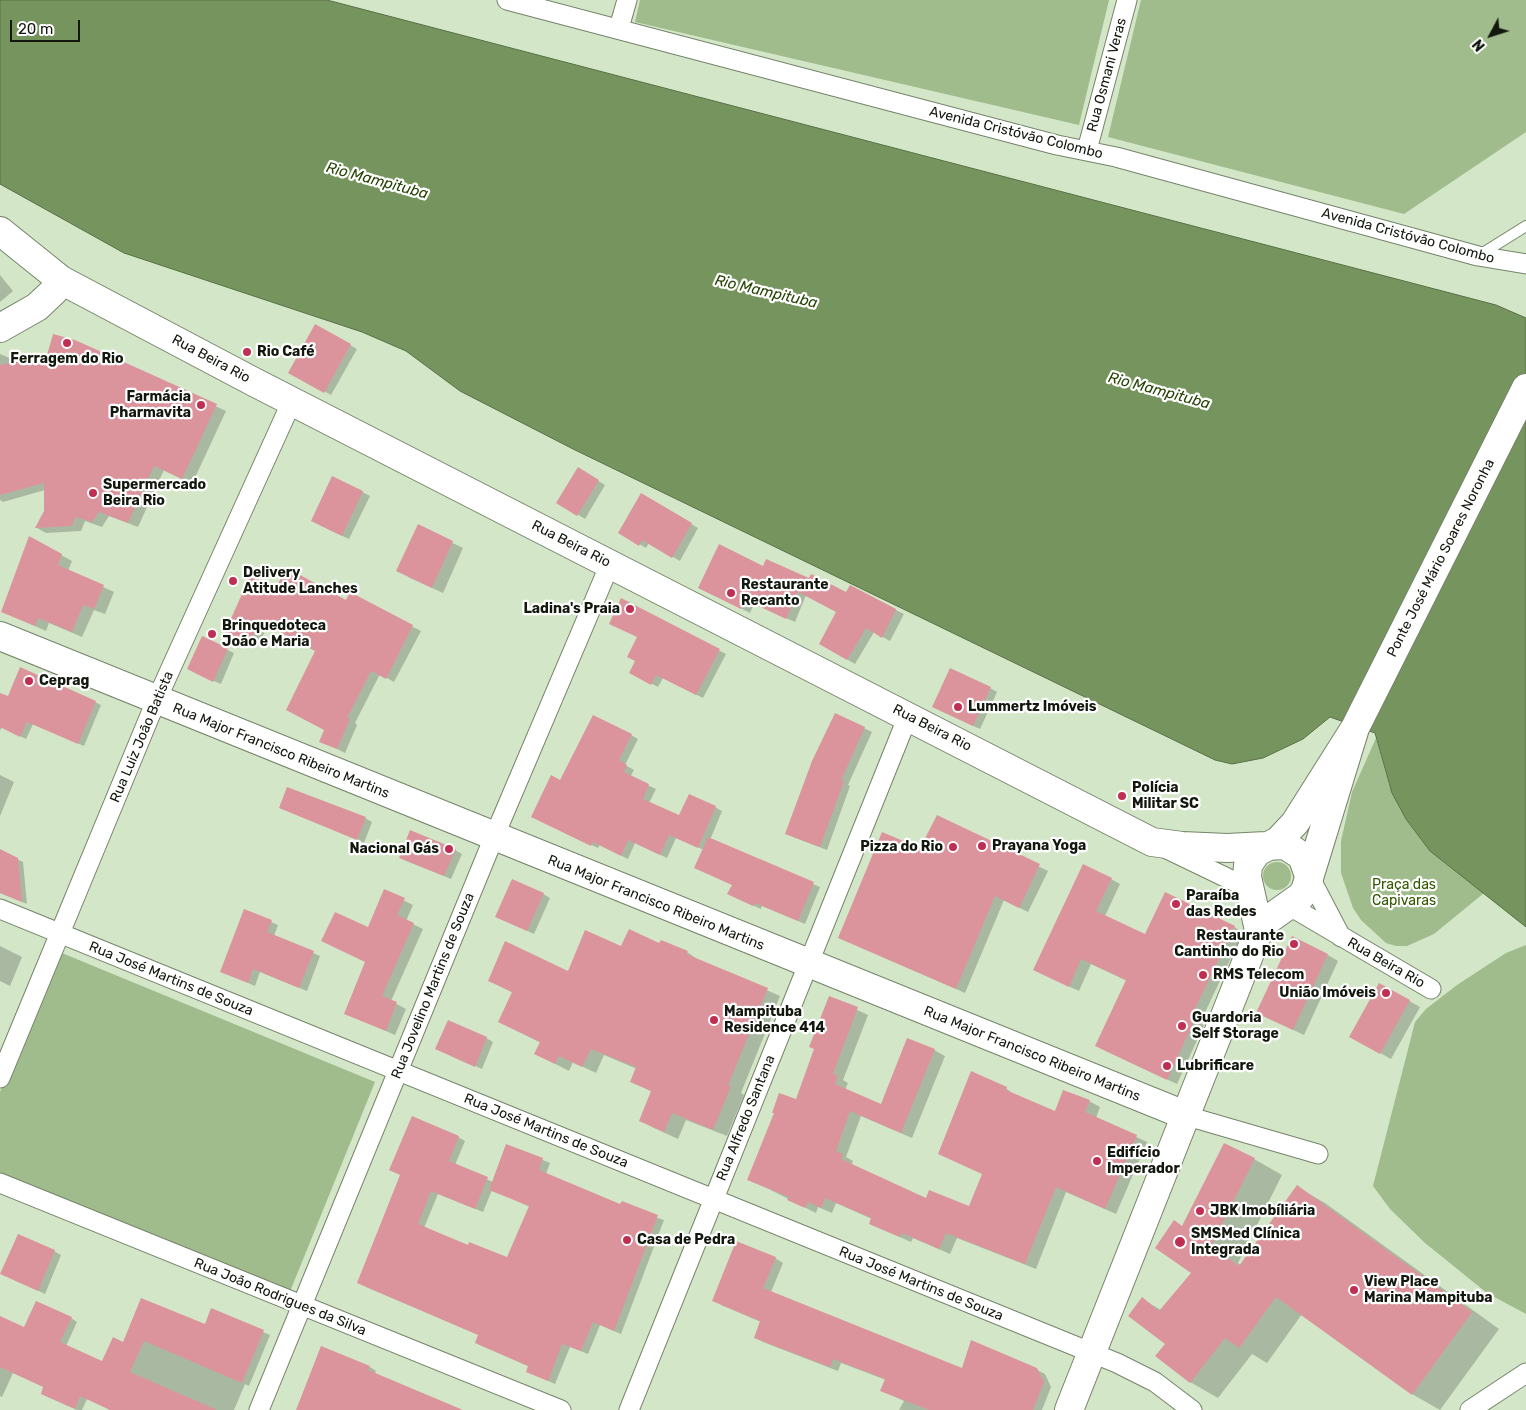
<!DOCTYPE html>
<meta charset="utf-8">
<style>
body{margin:0}
#map{position:relative;width:1526px;height:1410px;overflow:hidden;background:#d4e6c8;font-family:Rubik,sans-serif}
canvas{display:block}
.north{position:absolute;left:1466px;top:10px;width:50px;height:50px;-webkit-text-stroke:4px #fff;paint-order:stroke;rotate:230deg;font-size:14px;font-weight:700;line-height:20px;text-align:center;color:#12180d}
.north::after{content:'';display:block;margin:auto;width:18px;height:22px;background:#12180d;clip-path:polygon(50% 0,100% 100%,50% 72%,0 100%)}
.scale{position:absolute;left:10px;top:20px;width:70px;height:22px;box-sizing:border-box;border:2px solid #12180d;border-top:0;padding-left:6px;font-size:15px;line-height:18px;white-space:nowrap;color:#12180d;-webkit-text-stroke:4px #fff;paint-order:stroke}
</style>
<div id="map">
<canvas width="1526" height="1410"></canvas>
<div class="north">N</div>
<div class="scale">20 m</div>
</div>
<script>
const ctx = document.querySelector('canvas').getContext('2d');
ctx.lineJoin = 'round';
function fill(path, color) { ctx.fillStyle = color; ctx.fill(path, 'evenodd'); }
const toPath = rows => new Path2D(rows.map(r => 'M' + r).join(''));
function strokePath(path, color, width, dash) { ctx.strokeStyle = color; ctx.lineWidth = width; ctx.lineCap = dash ? 'butt' : 'round'; ctx.setLineDash(dash || []); ctx.stroke(path); }
function label(font, color, halo, rows, align = 'center') {
  ctx.font = font + ' Rubik,sans-serif'; ctx.lineWidth = 4.5; ctx.setLineDash([]); ctx.textBaseline = 'middle'; ctx.strokeStyle = halo; ctx.fillStyle = color; for (const [text, x, y, turn = 0] of rows) {
    ctx.save(); ctx.translate(x, y); ctx.rotate((+turn || 0) * Math.PI / 180); ctx.textAlign = isNaN(turn) ? turn : align; if (halo) ctx.strokeText(text, 0, 0); ctx.fillText(text, 0, 0); ctx.restore();
  }
}
const green = toPath([
 [640,0,1109,0,1079,125,635,22],
 [1141,0,1526,0,1526,132,1404,214,1108,137],
 [1376,738,1389,784,1406,819,1431,851,1484,893,1434,934,1407,946,1396,946,1386,943,1361,920,1353,908,1341,873,1341,841,1352,792],
 '1263 876a14 14 0 1 1 28 0a14 14 0 1 1-28 0Z',
 [1526,945,1526,1314,1487,1293,1425,1243,1390,1209,1373,1186,1415,1022,1426,1009,1457,985,1506,953],
 [57,951,375,1082,289,1294,0,1175,0,1092]
]);
const water = toPath([
 [0,0,327,0,1496,305,1526,318,1526,927,1430,851,1406,819,1392,793,1375,733,1330,717,1303,739,1263,758,1232,764,1215,760,573,449,460,391,406,351,362,332,124,253,0,184,0,0]
]);
const shadow = toPath([
 [0,275,13,291,0,302],
 [316,326,357,349,331,395,290,372],
 [75,341,226,411,192,484,164,470,138,527,109,516,102,527,85,521,81,531,46,533,37,528,45,512,45,490,3,502,0,500,0,354,12,359,13,363,48,356],
 [578,469,605,485,585,519,558,502],
 [333,477,370,496,349,539,319,525],
 [641,495,698,528,680,561,649,543,646,548,619,532],
 [418,526,463,548,443,593,408,577],
 [30,538,72,561,68,571,114,592,105,614,94,610,82,637,49,623,46,631,3,612],
 [764,567,810,579,846,594,850,587,904,614,890,641,874,632,855,664,821,644,837,612,806,595,795,622,754,604,750,613,708,592],
 [277,589,346,602,350,594,421,631,394,682,380,674,355,723,357,725,345,753,321,741,326,729,316,651,268,625,258,646,234,636],
 [621,600,726,654,703,698,663,678,658,687,637,676,639,637],
 [202,638,234,653,221,684,195,673],
 [990,688,997,692,980,729,941,711],
 [0,694,8,698,95,702,101,705,84,746,33,724,26,739,2,727,0,731],
 [835,714,872,732,848,785,850,786,827,850,793,837],
 [631,735,638,739,625,765,634,770,630,777,656,789,649,803,680,817,715,807,722,811,710,840,820,887,805,924,762,906,761,909,736,898,733,885,704,850,676,838,667,858,635,843,628,859,600,845,598,848,540,821,561,782],
 [0,775,14,782,0,816],
 [280,807,365,818,372,822,364,843],
 [938,817,1048,871,1028,912,1004,900,965,993,840,938,920,850],
 [455,850,462,854,451,879,407,861],
 [0,851,23,862,27,904,0,893],
 [1111,879,1120,884,1105,916,1146,935,1234,927,1243,932,1200,1023,1204,1025,1177,1084,1106,1051,1127,981,1091,964,1079,991,1034,970],
 [385,891,413,905,406,921,423,929,391,1001,406,1009,395,1035,345,1013,367,962,368,929],
 [543,894,550,898,534,934,497,917],
 [271,922,278,925,274,936,320,956,307,991,260,972,255,986,221,971],
 [660,944,687,952,700,961,780,996,741,1093,744,1095,727,1136,686,1120,678,1139,654,1128,640,1120,652,1092,632,1081,637,1069,604,1055,596,1073,573,1062,569,1071,536,1054,541,1043,499,1022,513,993,489,980,568,973,622,948],
 [0,946,22,957,10,986,0,981],
 [1328,955,1338,961,1304,1035,1258,1013],
 [1380,984,1420,1007,1391,1059,1350,1036],
 [830,997,868,1015,843,1080,848,1083,845,1090,882,1106,934,1050,945,1056,912,1138,861,1116,846,1157,853,1161,851,1166,926,1200,970,1208,983,1174,972,1073,1007,1089,1016,1096,1056,1112,1089,1101,1100,1107,1096,1118,1147,1142,1116,1214,1066,1192,1036,1269,957,1238,950,1254,913,1238,911,1242,881,1229,870,1223,872,1219,836,1203,832,1213,818,1207,816,1213,749,1179,797,1101,815,1049],
 [486,1038,493,1042,482,1069,444,1052],
 [458,1137,465,1141,455,1165,493,1182,507,1145,550,1163,546,1174,621,1206,664,1220,621,1334,600,1325,588,1354,570,1347,555,1384,528,1372,530,1367,476,1343,479,1335,366,1287],
 [492,1190,530,1207,508,1259,469,1246,424,1228,438,1194,483,1212],
 [1254,1159,1282,1175,1238,1263,1241,1265,1297,1187,1325,1203,1499,1329,1440,1410,1412,1394,1302,1314,1267,1363,1252,1354,1218,1398,1190,1382,1142,1299,1161,1310,1192,1273,1183,1227],
 [54,1251,61,1255,45,1294,2,1274],
 [775,1258,783,1263,771,1292,963,1370,1037,1370,1045,1374,1051,1387,1042,1410,899,1410,904,1401,882,1391,886,1380,841,1363,838,1371,763,1342,755,1337,761,1322,721,1305],
 [212,1310,270,1335,249,1386,245,1384,234,1410,111,1410,87,1399,82,1410,77,1410,48,1397,45,1387,13,1373,2,1397,0,1396,0,1318,24,1328,71,1318,77,1322,66,1346,102,1362,124,1344,205,1326],
 [370,1367,376,1371,375,1374,448,1410,298,1410]
]);
const building = toPath([
 [315,324,351,344,324,393,288,373],
 [53,334,75,340,217,404,182,479,154,466,128,523,99,512,92,522,75,517,72,526,35,528,44,511,44,483,0,495,0,365,47,355],
 [578,467,599,480,577,516,556,503],
 [332,476,363,491,342,536,311,521],
 [641,493,692,523,672,558,642,540,639,546,618,533],
 [418,524,453,541,432,588,396,571],
 [29,536,62,554,58,565,104,585,94,609,83,605,72,632,38,618,35,626,1,612],
 [719,544,763,566,766,559,809,578,811,574,846,592,850,585,896,609,882,638,866,628,847,660,819,644,836,612,798,592,786,619,746,600,741,609,698,588],
 [287,568,346,600,350,592,413,625,386,679,371,671,347,718,350,719,337,749,319,742,324,730,286,710,315,651,259,621,250,643,225,632,250,576,276,587],
 [621,598,720,649,696,695,656,675,651,685,629,673,635,661,627,657,637,637,609,624],
 [202,636,228,648,213,682,187,669],
 [20,667,96,701,78,744,27,722,20,737,0,727,0,693,8,696],
 [950,668,991,687,973,726,932,707],
 [835,713,865,727,841,780,844,781,820,847,785,834,812,761],
 [593,715,632,734,619,760,627,765,624,772,649,784,643,799,679,815,689,794,716,806,698,848,669,835,660,855,628,840,621,856,593,842,591,846,531,817,551,775,560,780],
 [287,787,366,817,357,840,279,808],
 [937,815,1040,864,1019,908,995,896,956,989,838,938,882,832,920,848],
 [410,830,456,849,444,876,399,858],
 [708,837,814,882,798,921,755,903,753,906,727,894,732,885,694,868],
 [0,849,18,858,22,902,0,893],
 [1083,864,1112,878,1096,911,1145,934,1165,892,1235,926,1191,1017,1195,1019,1167,1080,1095,1046,1126,980,1081,959,1069,987,1033,970],
 [512,879,544,893,527,931,495,917],
 [384,889,405,898,397,915,414,923,382,996,397,1002,386,1031,344,1014,365,962,321,941,335,912,368,927],
 [244,909,272,920,267,932,314,951,299,988,253,969,248,983,220,972],
 [629,929,659,943,661,940,688,951,686,954,768,988,728,1085,731,1086,713,1130,672,1113,664,1132,639,1121,651,1091,630,1082,636,1067,591,1049,582,1067,559,1056,555,1064,534,1054,540,1042,498,1022,512,992,488,981,505,941,568,971,585,930,621,946],
 [1292,936,1328,954,1293,1030,1256,1013],
 [1379,983,1410,1000,1380,1054,1349,1037],
 [829,996,858,1007,833,1074,838,1076,835,1084,881,1104,907,1038,935,1049,901,1133,850,1111,836,1151,843,1154,841,1159,926,1198,929,1190,969,1206,982,1174,938,1154,971,1071,1007,1087,1006,1090,1055,1111,1063,1090,1090,1100,1085,1112,1137,1135,1105,1209,1056,1187,1025,1264,946,1233,939,1249,902,1233,900,1237,869,1224,871,1218,825,1198,821,1208,808,1202,805,1208,787,1200,789,1197,747,1180,774,1113,772,1113,779,1093,796,1099,814,1049,809,1047],
 [448,1020,487,1037,475,1067,435,1049],
 [412,1116,459,1136,449,1161,488,1177,475,1209,431,1191,418,1224,468,1245,469,1242,507,1257,529,1206,489,1190,506,1144,543,1158,539,1170,620,1204,622,1201,658,1215,614,1331,593,1322,581,1351,562,1344,548,1381,526,1372,528,1366,475,1343,478,1335,357,1283,400,1175,389,1170],
 [1224,1143,1255,1158,1211,1246,1239,1266,1297,1185,1472,1312,1412,1395,1276,1297,1239,1348,1225,1338,1190,1383,1155,1356,1165,1344,1128,1316,1142,1297,1159,1311,1191,1273,1155,1248,1174,1220,1182,1226],
 [18,1234,55,1250,38,1291,0,1274],
 [736,1241,776,1257,763,1288,962,1368,971,1340,1037,1368,1044,1382,1033,1410,929,1410,880,1391,885,1379,833,1359,830,1367,754,1338,760,1321,712,1301],
 [141,1298,205,1324,211,1308,264,1330,242,1383,144,1341,130,1372,217,1410,110,1410,80,1396,75,1409,41,1394,43,1387,0,1367,0,1316,24,1327,36,1301,72,1317,60,1342,102,1361,113,1337,123,1342],
 [321,1346,370,1366,368,1370,463,1410,296,1410]
]);
const lane = toPath([
 [1478,256,1526,226]
]);
const street = toPath([
 [507,0,1057,145,1116,157,1478,256,1526,264],
 [619,28,627,0],
 [1087,150,1127,0],
 [1167,849,1250,889],
 [1309,876,1341,937],
 [1288,905,1431,989],
 [0,909,1117,1363,1155,1382,1192,1410],
 [0,1078,156,701,292,401],
 [1187,1116,1318,1154],
 [0,1183,561,1410],
 [259,1410,494,837,610,564],
 [629,1410,908,716],
 [1470,1410,1526,1373]
]);
const secondary = toPath([
 [0,231,61,280,254,382,1152,842,1182,846,1227,848,1285,845,1302,856,1309,876],
 [0,328,37,307,54,291,61,280],
 [0,636,1187,1116],
 [1259,930,1247,877,1248,865,1257,852,1278,841,1295,823,1355,728,1526,388],
 [1069,1410,1259,930,1266,921,1300,897,1305,891,1355,728]
]);
const markers = [
 [67,343,5,"#bf2f53"],
 [247,352,5,"#bf2f53"],
 [201,405,5,"#bf2f53"],
 [93,493,5,"#bf2f53"],
 [233,581,5,"#bf2f53"],
 [731,593,5,"#bf2f53"],
 [630,609,5,"#bf2f53"],
 [212,634,5,"#bf2f53"],
 [29,681,5,"#bf2f53"],
 [958,707,5,"#bf2f53"],
 [1122,796,5,"#bf2f53"],
 [982,846,5,"#bf2f53"],
 [953,847,5,"#bf2f53"],
 [449,849,5,"#bf2f53"],
 [1176,904,5,"#bf2f53"],
 [1294,944,5,"#bf2f53"],
 [1203,975,5,"#bf2f53"],
 [1386,993,5,"#bf2f53"],
 [714,1020,5,"#bf2f53"],
 [1182,1026,5,"#bf2f53"],
 [1167,1066,5,"#bf2f53"],
 [1097,1161,5,"#bf2f53"],
 [1200,1211,5,"#bf2f53"],
 [627,1240,5,"#bf2f53"],
 [1180,1242,6,"#bf2f53"],
 [1354,1290,5,"#bf2f53"]
];
const streetNames = [
 ["Rua Osmani Veras",1107,75,-75],
 ["Avenida Cristóvão Colombo",1016,133,14],
 ["Avenida Cristóvão Colombo",1408,236,15],
 ["Rua Beira Rio",211,359,28],
 ["Rua Beira Rio",571,544,27],
 ["Ponte José Mário Soares Noronha",1441,558,-63],
 ["Rua Beira Rio",932,728,27],
 ["Rua Luiz João Batista",142,737,-67],
 ["Rua Major Francisco Ribeiro Martins",281,751,22],
 ["Rua Major Francisco Ribeiro Martins",656,903,22],
 ["Rua Beira Rio",1386,963,30],
 ["Rua José Martins de Souza",171,979,22],
 ["Rua Jovelino Martins de Souza",433,986,-68],
 ["Rua Major Francisco Ribeiro Martins",1032,1054,22],
 ["Rua Alfredo Santana",746,1118,-68],
 ["Rua José Martins de Souza",546,1131,22],
 ["Rua José Martins de Souza",921,1284,22],
 ["Rua João Rodrigues da Silva",280,1297,22]
];
const poiNames = [
 ["Rio Café",257,352],
 ["Ferragem do Rio",67,359,"center"],
 ["Farmácia",191,397,"right"],
 ["Pharmavita",191,413,"right"],
 ["Supermercado",103,485],
 ["Beira Rio",103,501],
 ["Delivery",243,573],
 ["Atitude Lanches",243,589],
 ["Restaurante",741,585],
 ["Recanto",741,601],
 ["Ladina's Praia",620,609,"right"],
 ["Brinquedoteca",222,626],
 ["João e Maria",222,642],
 ["Ceprag",39,681],
 ["Lummertz Imóveis",968,707],
 ["Polícia",1132,788],
 ["Militar SC",1132,804],
 ["Prayana Yoga",992,846],
 ["Pizza do Rio",943,847,"right"],
 ["Nacional Gás",439,849,"right"],
 ["Paraíba",1186,896],
 ["das Redes",1186,912],
 ["Restaurante",1284,936,"right"],
 ["Cantinho do Rio",1284,952,"right"],
 ["RMS Telecom",1213,975],
 ["União Imóveis",1376,993,"right"],
 ["Mampituba",724,1012],
 ["Residence 414",724,1028],
 ["Guardoria",1192,1018],
 ["Self Storage",1192,1034],
 ["Lubrificare",1177,1066],
 ["Edifício",1107,1153],
 ["Imperador",1107,1169],
 ["JBK Imobíliária",1210,1211],
 ["SMSMed Clínica",1191,1234],
 ["Integrada",1191,1250],
 ["Casa de Pedra",637,1240],
 ["View Place",1364,1282],
 ["Marina Mampituba",1364,1298]
];
const parkNames = [
 ["Praça das",1404,885],
 ["Capivaras",1404,901]
];
const waterNames = [
 ["Rio Mampituba",377,181,15],
 ["Rio Mampituba",766,292,13],
 ["Rio Mampituba",1159,391,15]
];
fill(green, '#a0bb8c');
fill(water, '#76955e');
strokePath(water, '#587046', 1);
fill(shadow, '#0003');
fill(building, '#db949c');
strokePath(lane, '#75846a', 12);
strokePath(street, '#75846a', 21);
strokePath(secondary, '#75846a', 30);
strokePath(lane, '#fff', 10);
strokePath(street, '#fff', 19);
strokePath(secondary, '#fff', 28);
for (const [x, y, r, color] of markers) { const dot = new Path2D(); dot.arc(x, y, r, 0, 2 * Math.PI); ctx.fillStyle = color; ctx.fill(dot); strokePath(dot, '#fff', 2); }
label('14px', '#12180d', '#fff', streetNames);
label('bold 14px', '#12180d', '#fff', poiNames, 'left');
label('14px', '#325800', '#fff', parkNames);
label('italic 15px', '#274405', '#fff', waterNames);
</script>
